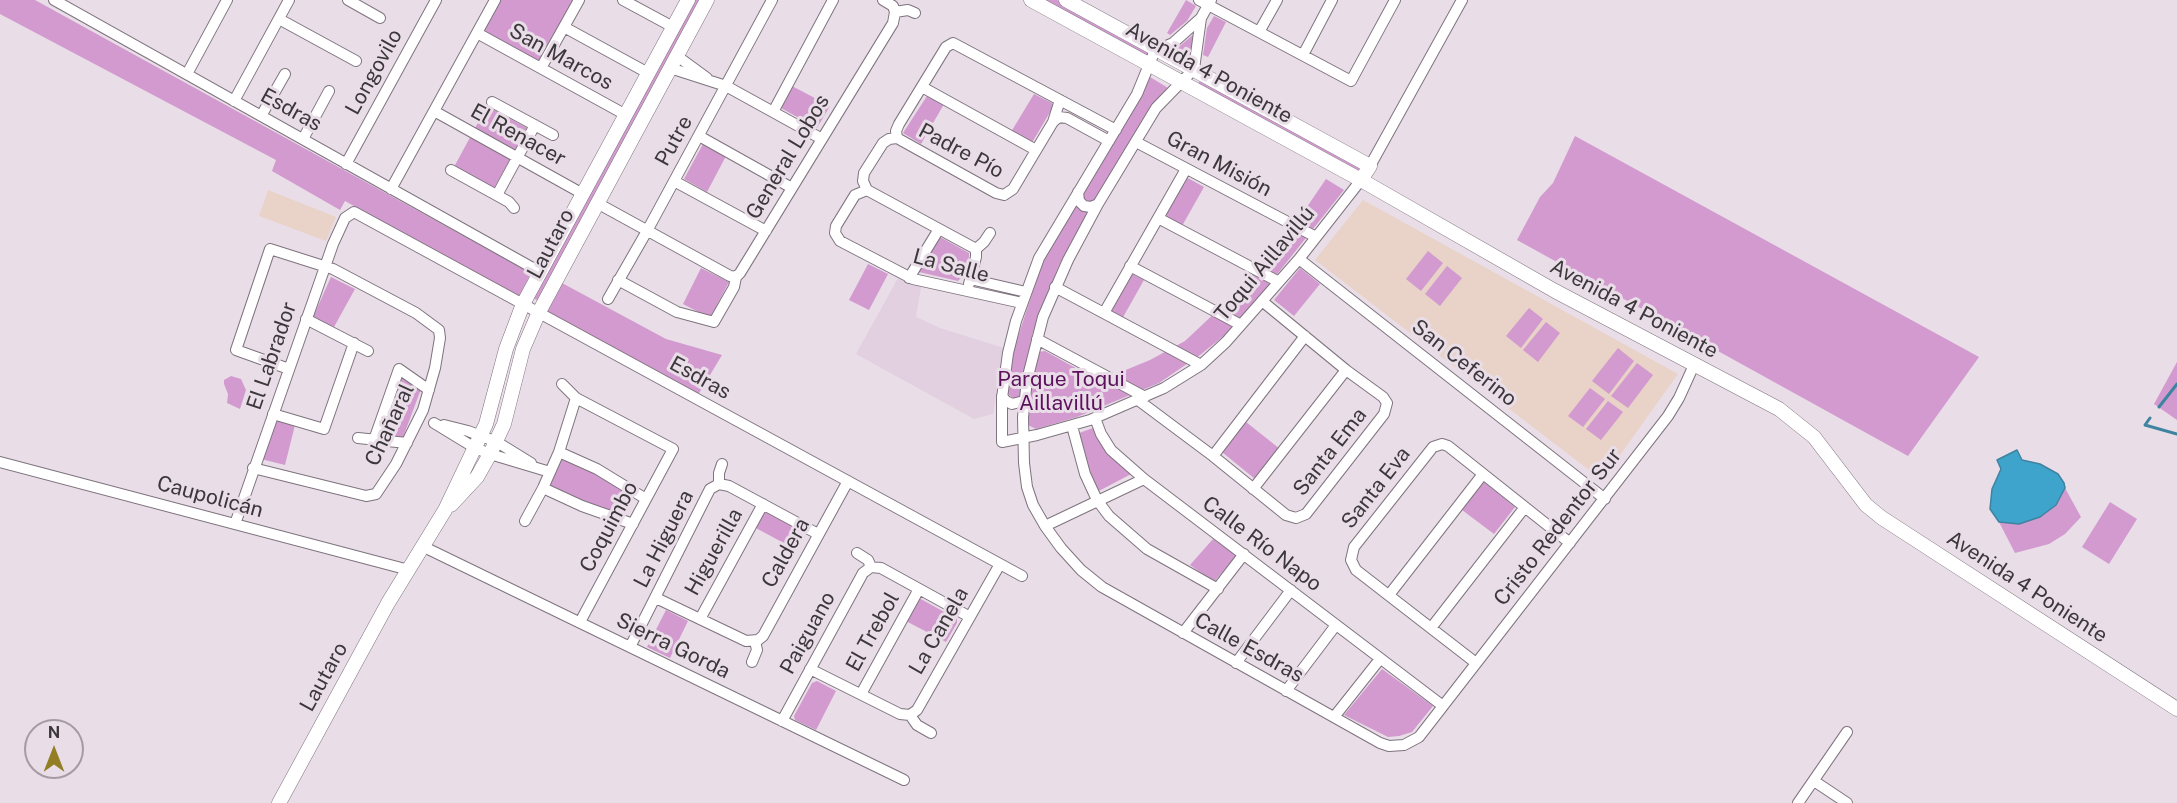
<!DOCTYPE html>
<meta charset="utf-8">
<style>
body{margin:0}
#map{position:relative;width:2177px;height:803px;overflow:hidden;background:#e9dde8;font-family:"Public Sans",sans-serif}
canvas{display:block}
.north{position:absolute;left:24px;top:719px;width:60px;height:60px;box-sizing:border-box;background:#e9dde8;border:2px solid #a49ba3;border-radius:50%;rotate:0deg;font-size:16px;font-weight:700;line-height:24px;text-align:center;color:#3c373b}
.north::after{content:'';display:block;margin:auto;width:21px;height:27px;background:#937e25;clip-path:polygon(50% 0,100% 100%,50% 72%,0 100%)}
</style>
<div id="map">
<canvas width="2177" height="803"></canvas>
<div class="north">N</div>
</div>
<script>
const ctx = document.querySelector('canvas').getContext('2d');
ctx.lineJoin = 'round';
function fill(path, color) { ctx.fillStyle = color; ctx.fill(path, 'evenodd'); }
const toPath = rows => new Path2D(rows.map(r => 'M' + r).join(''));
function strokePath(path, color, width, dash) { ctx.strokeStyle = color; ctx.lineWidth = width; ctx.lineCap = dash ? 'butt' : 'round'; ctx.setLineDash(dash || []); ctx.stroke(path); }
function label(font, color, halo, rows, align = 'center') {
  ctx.font = font + ' "Public Sans",sans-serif'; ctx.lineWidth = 6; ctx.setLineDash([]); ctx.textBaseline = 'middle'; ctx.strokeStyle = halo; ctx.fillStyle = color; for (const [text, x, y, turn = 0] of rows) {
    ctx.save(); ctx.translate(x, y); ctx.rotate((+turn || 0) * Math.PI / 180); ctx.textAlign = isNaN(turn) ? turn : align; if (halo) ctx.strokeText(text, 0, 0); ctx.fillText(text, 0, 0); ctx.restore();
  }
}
const built = toPath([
 [898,278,921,287,916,317,940,328,1004,348,993,414,974,419,856,354]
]);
const education = toPath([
 [268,190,336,217,326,241,259,216],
 [1363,200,1678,374,1602,480,1315,260]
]);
const green = toPath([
 [0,0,35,0,531,273,519,297,345,201,340,210,272,171,276,160,0,14],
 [500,0,573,0,539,62,483,32],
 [692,0,702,0,540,301,532,298],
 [1039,0,1057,0,1151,51,1147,59],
 [1186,0,1196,6,1187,21,1170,35,1167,33],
 [1214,16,1226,22,1208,57,1203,55,1207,28],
 [1195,33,1192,60,1174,51],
 [1150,77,1168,88,1155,102,1059,265,1032,335,1020,399,1016,401,1006,392,1015,346,1043,260,1147,80],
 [1201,78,1363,169,1360,174,1197,86],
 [792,86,830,106,817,128,781,108],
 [1034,94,1052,103,1053,107,1033,141,1029,143,1011,132],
 [927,96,944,104,921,144,903,133],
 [487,106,527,128,494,188,454,167],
 [1575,136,1979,357,1908,456,1517,240,1540,197,1553,183],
 [703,144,726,156,707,192,684,179],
 [1186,177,1204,187,1182,226,1164,216],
 [1326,179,1344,190,1236,326,1200,355,1159,383,1077,417,1036,429,1028,425,1032,386,1038,352,1045,351,1099,381,1150,360,1185,341,1236,293,1259,267,1296,223],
 [939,238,942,238,969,253,969,257,963,276,958,281,919,272],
 [1428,251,1443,263,1421,291,1406,279],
 [868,264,888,274,869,310,849,300],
 [1447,266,1462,278,1440,306,1425,294],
 [701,268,729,282,710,318,683,304],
 [1300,268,1320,284,1294,316,1274,300],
 [1130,273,1144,280,1122,319,1108,311],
 [331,277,355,289,334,327,313,317],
 [562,283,666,339,722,355,698,395,545,313],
 [1529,308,1543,319,1521,348,1506,336],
 [1546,322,1560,333,1538,362,1523,350],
 [1618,348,1634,361,1609,394,1592,381],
 [2177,362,2177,420,2154,404],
 [1637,363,1653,375,1628,408,1611,396],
 [399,374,421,389,402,440,378,437],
 [231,376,241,379,246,390,240,409,227,403,228,394,224,384,224,380],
 [1590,388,1605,399,1583,427,1568,416],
 [1608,401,1623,412,1601,440,1586,429],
 [275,419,295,425,285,465,261,459],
 [1246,422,1280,449,1255,479,1222,452],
 [1093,428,1133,473,1097,492,1089,473,1079,433],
 [560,459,591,470,625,493,632,502,623,517,564,495,549,484],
 [1484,482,1515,507,1494,534,1462,510],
 [2065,488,2081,517,2065,534,2049,544,2015,553,1999,522,2019,524,2056,505],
 [2110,502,2137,519,2109,564,2082,547],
 [764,509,802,530,793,548,754,527],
 [1213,539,1237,555,1214,582,1190,565],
 [919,598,957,619,957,623,946,642,904,620],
 [666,610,688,621,670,658,647,647],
 [1382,669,1433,706,1412,732,1399,736,1388,737,1344,715],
 [817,681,836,691,816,730,795,720,794,716,812,683]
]);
const water = toPath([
 [2017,450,2022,460,2040,464,2058,474,2064,483,2065,488,2056,505,2040,517,2019,524,1999,522,1990,509,1992,489,2001,469,1997,460,2017,450]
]);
const stream = toPath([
 [2159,407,2177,384],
 [2150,418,2145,425,2177,434]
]);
const minor = toPath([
 [54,0,540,272],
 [348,0,380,18],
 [623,0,673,27],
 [883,0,893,6,895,12],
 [1199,0,1351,81,1395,0],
 [1211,0,1201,18,1173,43,1157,50,1153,55,1137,94,1039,258,1016,321,1008,353,1002,398,1002,442,1037,435,1090,420,1164,388,1201,365,1226,342,1299,259,1361,180],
 [895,12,908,10,915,13],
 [1201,18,1194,69,1156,108,1098,204,1068,260,1043,317,1027,380,1023,417,1024,463,1027,487,1033,505,1045,526,1061,548,1081,570,1102,587,1380,743,1389,746,1404,745,1419,737,1668,416,1679,398,1694,365],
 [279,19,356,61],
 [564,27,648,73],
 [1259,32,1277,0],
 [477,33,626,115],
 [1303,55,1332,0],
 [677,56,707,78],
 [541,68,579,0],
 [670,68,726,86,822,139],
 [187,74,227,0],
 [922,87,1036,150],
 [234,101,289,0],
 [492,102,553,135],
 [434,111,583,194],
 [773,112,833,0],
 [261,116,285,74],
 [1053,122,1059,117,1067,118,1109,141],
 [699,136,792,188],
 [897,138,896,131,899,124,946,47,953,43,1116,130],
 [897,138,996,193,1004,195,1013,189,1053,122,1060,100],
 [303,139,329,91],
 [1136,142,1316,237],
 [346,164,436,0],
 [1370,166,1462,0],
 [451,170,509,202,514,208],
 [674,181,766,231],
 [391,189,495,0],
 [867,190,855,195,836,226,835,233,840,241,913,279,1022,303],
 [867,190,976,249],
 [867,190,863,181,864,173,883,143,889,139,897,138],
 [1078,192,1079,201,1084,206,1091,207,1098,204],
 [497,195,535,125],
 [597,203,730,276,736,277],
 [1158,218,1279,282],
 [976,249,984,242,990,233],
 [1299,259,1605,499],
 [1130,266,1241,325],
 [909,278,939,229],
 [970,279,1026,292],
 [618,280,677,312,714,322,734,287,736,277,740,273,893,23,895,12],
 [969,284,976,257,976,249],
 [1055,287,1201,365],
 [608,299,647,231,772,0],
 [1104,313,1186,169],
 [306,319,368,351],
 [1037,339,1145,397],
 [562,384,576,398,673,449,580,622],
 [1002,396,1006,401,1012,404,1024,401],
 [1138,400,1213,456,1286,515,1296,518,1306,514,1384,414,1387,403,1383,397,1346,370,1262,301],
 [273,414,324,429,354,343],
 [1095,418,1101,434,1111,450,1144,479,1443,706],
 [434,423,475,448,490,454,550,472],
 [444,425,468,431,497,442,531,463],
 [1072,426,1085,474,1097,500,1109,516,1147,549,1218,589],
 [358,438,407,443],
 [374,440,399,369,429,390],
 [559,452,597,469,646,499],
 [1213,456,1305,336],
 [0,462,409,570],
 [253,468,366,496,376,494,396,464,423,410,435,368,440,338,439,330,416,313,333,269,270,249,236,350,289,369],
 [719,484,729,486,818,534],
 [719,484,719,473,722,464],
 [543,488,582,506,633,524],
 [1253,489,1346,370],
 [525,521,543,488,559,452,576,398],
 [235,524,333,244,345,218,354,212,1022,576],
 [1045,526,1144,479],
 [424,547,904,780],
 [857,553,868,560,871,567],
 [871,567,881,568,970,617],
 [1389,595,1483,474],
 [656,598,746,641,758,640,763,636,848,481],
 [700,619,763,504],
 [1431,628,1525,507],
 [1183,633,1244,554],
 [630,647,710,489,719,484],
 [752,662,757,650,755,641],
 [1236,663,1291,590],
 [1476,663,1356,570,1351,560,1354,547,1433,447,1442,444,1448,446,1570,543],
 [810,669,900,714,910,715],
 [1286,691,1336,625],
 [861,694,919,589],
 [910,715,917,710,1000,564],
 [910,715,917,725,931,733],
 [1334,717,1380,659],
 [782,721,863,573,871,567],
 [1814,781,1847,803],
 [1798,803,1847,732]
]);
const tertiary = toPath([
 [1031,0,1361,180,1555,291,1779,409,1814,437,1866,505,1882,518,2177,709],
 [1066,0,1370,166,1361,180],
 [451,505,477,477,490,454,504,424,523,349,539,312,707,0],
 [279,803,388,603,445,510,486,424,506,349,523,304,688,0]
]);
const streetNames = [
 ["San Marcos",561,57,29],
 ["Longovilo",374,72,-61],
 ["Avenida 4 Poniente",1209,73,29],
 ["Esdras",291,110,29],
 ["El Renacer",518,135,29],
 ["Putre",674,141,-61],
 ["Padre Pío",961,151,28],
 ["General Lobos",788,157,-59],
 ["Gran Misión",1219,164,28],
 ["Lautaro",551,244,-62],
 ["Toqui Aillavillú",1265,264,-50],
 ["La Salle",951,266,15],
 ["Avenida 4 Poniente",1634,309,28],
 ["El Labrador",272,356,-71],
 ["San Ceferino",1464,363,38],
 ["Esdras",700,378,29],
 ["Chañaral",390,425,-65],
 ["Santa Ema",1330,452,-52],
 ["Santa Eva",1376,488,-52],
 ["Caupolicán",210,497,15],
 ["Coquimbo",609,527,-62],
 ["Cristo Redentor Sur",1558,527,-52],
 ["La Higuera",664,539,-63],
 ["Calle Río Napo",1262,544,37],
 ["Higuerilla",714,552,-61],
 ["Caldera",786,553,-61],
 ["Avenida 4 Poniente",2027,587,33],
 ["La Canela",939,631,-60],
 ["El Trebol",873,632,-61],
 ["Paiguano",808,633,-61],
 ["Sierra Gorda",673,646,26],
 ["Calle Esdras",1249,648,29],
 ["Lautaro",324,677,-61]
];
const parkNames = [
 ["Parque Toqui",1061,380],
 ["Aillavillú",1061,404]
];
fill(built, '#e2d0e0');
fill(education, '#e9d2c7');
fill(green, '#d29acf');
fill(water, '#3fa4cc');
strokePath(water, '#3e83a0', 1.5);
strokePath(stream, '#3e83a0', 3);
strokePath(minor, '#7e747e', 12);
strokePath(tertiary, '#7e747e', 15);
strokePath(minor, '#fff', 10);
strokePath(tertiary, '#fff', 14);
label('21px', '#3c373b', '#e9dde8', streetNames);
label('21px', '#5c115c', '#e9dde8', parkNames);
</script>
